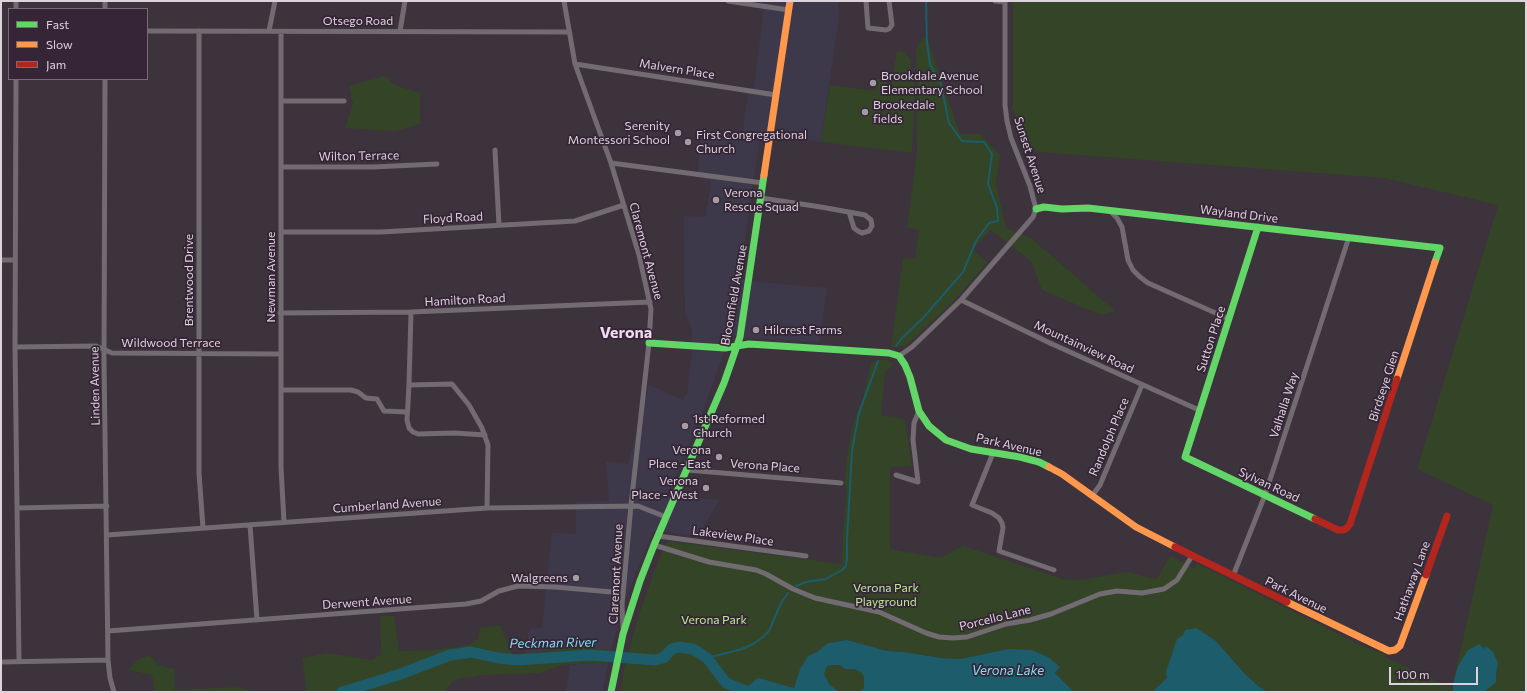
<!DOCTYPE html>
<style>
body{margin:0}
#map{position:relative;width:1527px;height:693px;overflow:hidden;background:#3c333c;font-family:Commissioner,sans-serif}
canvas{display:block}
.frame{position:absolute;inset:0;border:2px solid #ddd3dd;pointer-events:none}
.legend{position:absolute;left:8px;top:8px;width:140px;height:72px;box-sizing:border-box;background:#352536;border:1px solid #786b79;margin:0;padding:5px 7px;list-style:none;font-size:12px;color:#ddd3dd}
.legend li{display:flex;align-items:center;gap:8px;height:20px}
.legend b{width:20px;border:1px solid #786b79}
.scale{position:absolute;left:1389px;top:667px;width:89px;height:18px;box-sizing:border-box;border:2px solid #ddd3dd;border-top:0;padding-left:5px;font-size:12px;line-height:14px;white-space:nowrap;color:#ddd3dd;-webkit-text-stroke:3px #352536;paint-order:stroke}
</style>
<div id="map">
<canvas width="1527" height="693"></canvas>
<div class="frame"></div>
<ul class="legend">
<li><b style="height:5px;background:#63d668"></b>Fast</li>
<li><b style="height:5px;background:#ff974d"></b>Slow</li>
<li><b style="height:5px;background:#b3261e"></b>Jam</li>
</ul>
<div class="scale">100 m</div>
</div>
<script>
const ctx = document.querySelector('canvas').getContext('2d');
ctx.lineJoin = 'round';
function fill(path, color) { ctx.fillStyle = color; ctx.fill(path, 'evenodd'); }
const toPath = rows => new Path2D(rows.map(r => 'M' + r).join(''));
function strokePath(path, color, width, dash) { ctx.strokeStyle = color; ctx.lineWidth = width; ctx.lineCap = dash ? 'butt' : 'round'; ctx.setLineDash(dash || []); ctx.stroke(path); }
function label(font, color, halo, rows, align = 'center') {
  ctx.font = font + ' Commissioner,sans-serif'; ctx.lineWidth = 3.5; ctx.setLineDash([]); ctx.textBaseline = 'middle'; ctx.strokeStyle = halo; ctx.fillStyle = color; for (const [text, x, y, turn = 0] of rows) {
    ctx.save(); ctx.translate(x, y); ctx.rotate((+turn || 0) * Math.PI / 180); ctx.textAlign = isNaN(turn) ? turn : align; if (halo) ctx.strokeText(text, 0, 0); ctx.fillText(text, 0, 0); ctx.restore();
  }
}
const commercial = toPath([
 [765,1,838,1,839,15,821,142,781,136,760,136,739,278,758,282,827,288,819,342,750,338,730,335,702,414,667,495,719,500,698,537,670,532,653,531,625,600,612,646,602,692,566,692,570,665,592,663,604,665,607,650,566,645,542,652,526,654,529,629,542,628,552,533,576,534,576,502,609,501,606,462,628,464,649,385,683,400,687,394,692,353,692,329,685,313,684,216,706,217,711,181,697,178,702,129,742,135,749,88,754,88]
]);
const green = toPath([
 [1013,1,1526,1,1526,692,1268,692,1258,686,1244,673,1216,641,1184,635,1167,678,1152,692,1074,692,1055,672,1060,666,1008,649,960,659,941,658,904,652,887,651,847,640,828,643,817,652,808,656,800,669,794,688,759,678,756,679,750,685,744,686,743,692,620,692,624,669,638,617,659,559,668,541,841,564,846,495,847,487,844,484,847,457,853,424,863,397,871,363,884,359,894,364,885,372,881,415,905,419,912,466,890,467,890,549,940,558,963,546,1063,579,1081,580,1126,572,1157,579,1170,556,1196,569,1196,563,1366,648,1385,654,1385,657,1452,688,1493,505,1417,469,1498,205,1384,178,1026,151,1013,109],
 [927,34,929,44,960,134,980,134,1000,155,996,183,1006,228,1031,238,1115,311,1101,315,1042,290,1031,261,991,230,973,249,987,263,955,300,907,345,891,348,903,258,915,259,919,230,907,228,917,153,916,48],
 [897,51,905,52,911,60,909,80,915,81,912,153,821,142,830,85,875,91,877,79,886,80,885,83,891,84],
 [385,76,395,85,420,93,420,124,395,131,345,128,353,104,349,86],
 [380,616,394,616,399,651,435,650,469,645,478,639,480,628,500,625,512,654,542,652,566,645,608,650,604,665,592,663,562,665,540,673,481,675,454,680,444,692,307,692,302,658,327,653,372,660,381,654],
 [150,655,158,665,174,669,175,690,237,687,256,692,155,692,152,675,128,670,137,660],
 [840,665,845,669,855,668,861,672,864,676,864,688,859,692,850,692,838,691,830,685,824,674,827,666]
]);
const water = toPath([
 [1196,628,1216,641,1244,673,1258,686,1268,692,1152,692,1167,678,1166,672,1177,639,1183,635,1185,630],
 [847,640,887,651,904,652,941,658,960,659,1008,649,1032,650,1048,657,1060,667,1055,673,1074,692,859,692,864,688,864,677,861,672,855,669,845,669,840,665,835,665,827,666,824,674,830,685,838,691,850,692,743,692,744,686,750,685,756,679,759,678,794,688,800,669,808,656,817,652,828,643],
 [1479,644,1484,649,1486,646,1493,652,1498,663,1496,674,1496,682,1484,692,1453,692,1453,684,1458,666,1468,650]
]);
const stream = toPath([
 [896,346,902,338,924,317,963,272,976,241,989,223,998,221,997,208,988,184,992,154,984,142,962,141,949,123,941,84,930,64,927,43,926,1],
 [796,586,806,582,826,579,842,570,846,566,847,559,847,540,852,451,859,413,878,361],
 [707,658,742,649,753,644,763,637,769,631,781,603,788,593]
]);
const river = toPath([
 [342,692,398,675,450,655,471,652,498,658,517,660,590,655,655,660,663,658,672,649,679,647,693,649,701,654,707,658,726,683,749,692]
]);
const street = toPath([
 [16,1,16,9],
 [564,1,575,64,611,163,639,255,651,309,649,343,631,505,622,605,623,628],
 [728,1,789,10],
 [866,1,868,28,886,30,889,29,892,25,889,1],
 [995,1,1005,2],
 [105,9,105,1],
 [147,31,569,32],
 [199,31,199,473,203,528],
 [269,31,275,1],
 [400,31,405,1],
 [281,32,281,467,284,522],
 [575,64,776,95],
 [16,79,15,347,19,661],
 [105,79,104,360,108,660,110,678,114,692],
 [281,101,344,101],
 [495,150,499,225],
 [611,163,763,183],
 [281,167,373,167,437,164],
 [761,198,821,207,865,215,871,220,872,226,869,231,862,233,858,231,854,228,849,212],
 [1110,211,1117,218,1122,227,1128,260,1133,270,1140,277,1148,283,1229,319],
 [281,232,381,232,575,221,624,205],
 [1,260,15,260],
 [961,300,1052,344,1199,410],
 [411,312,409,385,407,420,409,428,413,432,418,434,455,433,485,435],
 [280,313,411,312,650,302],
 [15,347,96,346,112,353,281,354],
 [899,356,912,347,961,300,1033,217,1036,209,1030,186,1011,138,1007,121,1005,105,1005,1],
 [409,385,452,384,469,405,482,428,488,445,487,508],
 [281,390,351,390,358,392,366,398,377,399,384,411,407,412],
 [993,453,972,505,992,513,999,518,1002,523,1003,528,999,551,1054,570],
 [687,470,841,483],
 [896,475,918,482,913,440,914,423,919,411],
 [1092,496,1100,485,1142,385],
 [17,508,107,506],
 [250,525,257,620],
 [107,535,487,508,638,506,666,517],
 [658,536,806,556],
 [654,545,709,562,756,570,766,574,793,589,815,598,879,612,926,633,939,637,953,638,967,637,1006,624,1030,620,1051,614,1100,594,1117,591,1142,593,1164,589,1177,580,1192,556],
 [1233,576,1265,495,1349,237],
 [108,631,466,604,481,601,499,591,518,586,555,587,623,593],
 [1,662,108,660]
]);
const fast = toPath([
 [1036,209,1044,207,1062,209,1088,208,1440,248,1435,262],
 [1258,227,1185,457,1315,519],
 [649,343,725,348,749,344,889,353,899,356,905,365,910,377,919,411,929,426,946,440,971,449,1020,457,1039,462,1049,467],
 [611,692,623,634,640,581,654,545,724,383,740,337,764,175]
]);
const slow = toPath([
 [764,175,790,1],
 [1397,379,1435,262],
 [1049,467,1062,474,1136,527,1175,547],
 [1287,602,1389,651,1395,650,1400,646,1426,575]
]);
const jam = toPath([
 [1315,519,1338,530,1343,530,1347,528,1350,524,1397,379],
 [1175,547,1287,602],
 [1426,575,1447,516]
]);
const markers = [
 [873,83,4,"#a59ba5"],
 [865,112,4,"#a59ba5"],
 [678,133,4,"#a59ba5"],
 [688,142,4,"#a59ba5"],
 [716,200,4,"#a59ba5"],
 [756,330,4,"#a59ba5"],
 [685,426,4,"#a59ba5"],
 [719,457,4,"#a59ba5"],
 [706,488,4,"#a59ba5"],
 [576,578,4,"#a59ba5"]
];
const streetNames = [
 ["Otsego Road",358,21],
 ["Malvern Place",677,69,9],
 ["Sunset Avenue",1030,155,72],
 ["Wilton Terrace",359,156,-1],
 ["Wayland Drive",1239,214,7],
 ["Floyd Road",453,218,-3],
 ["Claremont Avenue",646,251,75],
 ["Newman Avenue",271,277,-90],
 ["Brentwood Drive",189,280,-90],
 ["Bloomfield Avenue",734,295,-80],
 ["Hamilton Road",465,300,-3],
 ["Sutton Place",1211,339,-72],
 ["Wildwood Terrace",171,343],
 ["Mountainview Road",1084,347,25],
 ["Linden Avenue",95,386,-91],
 ["Birdseye Glen",1384,386,-72],
 ["Valhalla Way",1284,405,-72],
 ["Randolph Place",1109,437,-67],
 ["Park Avenue",1009,445,13],
 ["Verona Place",765,466,4],
 ["Sylvan Road",1269,485,25],
 ["Cumberland Avenue",387,505,-4],
 ["Lakeview Place",733,536,8],
 ["Claremont Avenue",616,574,-87],
 ["Hathaway Lane",1412,581,-70],
 ["Park Avenue",1296,595,26],
 ["Derwent Avenue",367,602,-4],
 ["Porcello Lane",995,618,-14]
];
const poiNames = [
 ["Brookdale Avenue",881,76],
 ["Elementary School",881,90],
 ["Brookedale",873,105],
 ["fields",873,119],
 ["Serenity",670,126,"right"],
 ["Montessori School",670,140,"right"],
 ["First Congregational",696,135],
 ["Church",696,149],
 ["Verona",724,193],
 ["Rescue Squad",724,207],
 ["Hilcrest Farms",764,330],
 ["1st Reformed",693,419],
 ["Church",693,433],
 ["Verona",711,450,"right"],
 ["Place - East",711,464,"right"],
 ["Verona",698,481,"right"],
 ["Place - West",698,495,"right"],
 ["Walgreens",568,578,"right"]
];
const parkNames = [
 ["Verona Park",886,588],
 ["Playground",886,602],
 ["Verona Park",714,620]
];
const waterNames = [
 ["Peckman River",553,643,-1],
 ["Verona Lake",1008,671]
];
const districtNames = [
 ["Verona",626,333]
];
fill(commercial, '#3e394a');
fill(green, '#344427');
fill(water, '#1c5c6b');
strokePath(stream, '#1c5c6b', 2);
strokePath(river, '#1c5c6b', 11);
strokePath(street, '#726b72', 5);
strokePath(fast, '#63d668', 7);
strokePath(slow, '#ff974d', 7);
strokePath(jam, '#b3261e', 7);
for (const [x, y, r, color] of markers) { const dot = new Path2D(); dot.arc(x, y, r, 0, 2 * Math.PI); ctx.fillStyle = color; ctx.fill(dot); strokePath(dot, '#352536', 1.5); }
label('12px', '#ddd3dd', '#352536', streetNames);
label('12px', '#ddd3dd', '#352536', poiNames, 'left');
label('12px', '#bbeb99', '#352536', parkNames);
label('italic 13px', '#80dff7', '#352536', waterNames);
label('bold 16px', '#efdaf0', '#352536', districtNames);
</script>
